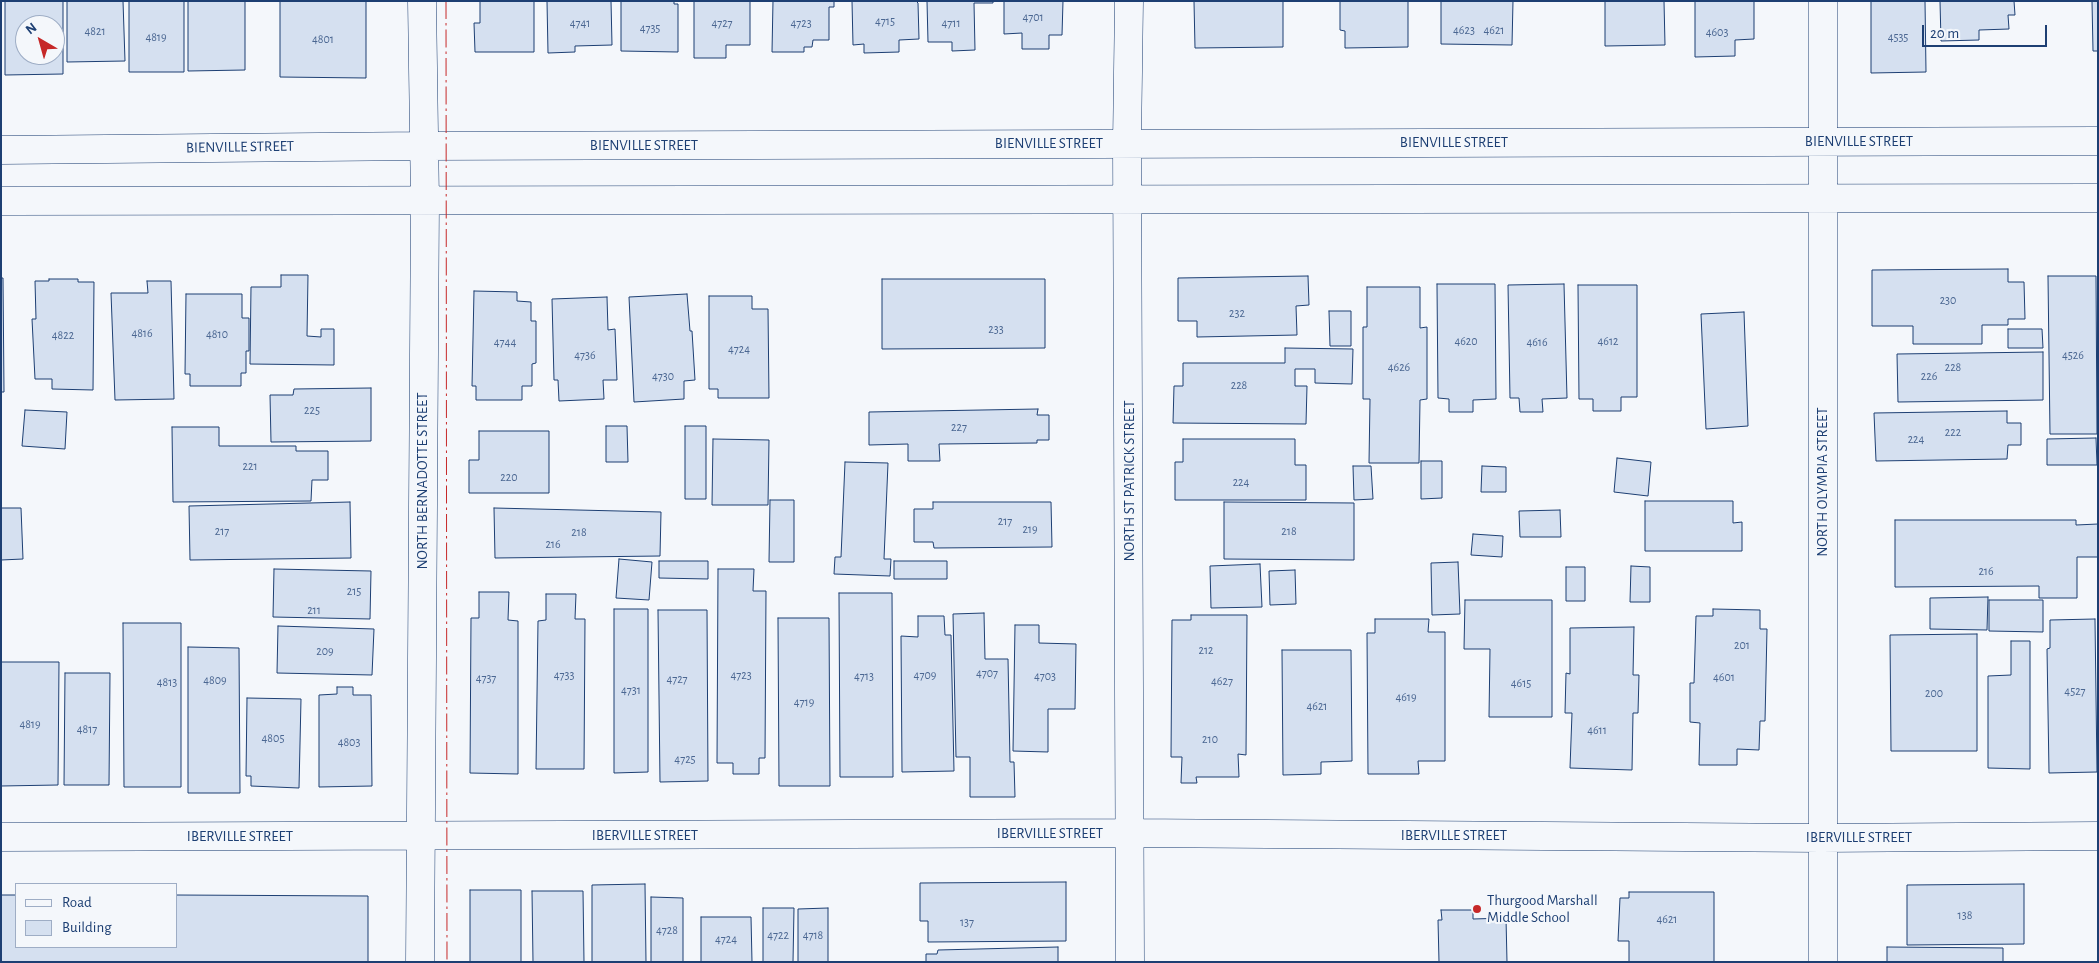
<!DOCTYPE html>
<style>
body{margin:0}
#map{position:relative;width:2099px;height:963px;overflow:hidden;background:#f4f7fb;font-family:"Alegreya Sans",sans-serif}
canvas{display:block}
.frame{position:absolute;inset:0;border:2px solid #1d3f73;pointer-events:none}
.legend{position:absolute;left:15px;top:883px;width:162px;height:65px;box-sizing:border-box;background:#f4f7fb;border:1px solid #9eadc5;margin:0;padding:6px 9px;list-style:none;font-size:15px;color:#1d3f73}
.legend li{display:flex;align-items:center;gap:10px;height:25px}
.legend b{width:25px;border:1px solid #9eadc5}
.north{position:absolute;left:15px;top:15px;width:50px;height:50px;box-sizing:border-box;background:#f4f7fb;border:1px solid #9eadc5;border-radius:50%;rotate:322deg;font-size:14px;font-weight:700;line-height:20px;text-align:center;color:#1d3f73}
.north::after{content:'';display:block;margin:auto;width:18px;height:22px;background:#c62828;clip-path:polygon(50% 0,100% 100%,50% 72%,0 100%)}
.scale{position:absolute;left:1922px;top:25px;width:125px;height:22px;box-sizing:border-box;border:2px solid #1d3f73;border-top:0;padding-left:6px;font-size:15px;line-height:18px;white-space:nowrap;color:#1d3f73;-webkit-text-stroke:4px #f4f7fb;paint-order:stroke}
</style>
<div id="map">
<canvas width="2099" height="963"></canvas>
<div class="frame"></div>
<ul class="legend">
<li><b style="height:6px;background:#f4f7fb"></b>Road</li>
<li><b style="height:14px;background:#d5e0f0"></b>Building</li>
</ul>
<div class="north">N</div>
<div class="scale">20 m</div>
</div>
<script>
const ctx = document.querySelector('canvas').getContext('2d');
ctx.lineJoin = 'round';
function fill(path, color) { ctx.fillStyle = color; ctx.fill(path, 'evenodd'); }
const toPath = rows => new Path2D(rows.map(r => 'M' + r).join(''));
function strokePath(path, color, width, dash) { ctx.strokeStyle = color; ctx.lineWidth = width; ctx.lineCap = dash ? 'butt' : 'round'; ctx.setLineDash(dash || []); ctx.stroke(path); }
function label(font, color, halo, rows, align = 'center') {
  ctx.font = font + ' "Alegreya Sans",sans-serif'; ctx.lineWidth = 4; ctx.setLineDash([]); ctx.textBaseline = 'middle'; ctx.strokeStyle = halo; ctx.fillStyle = color; for (const [text, x, y, turn = 0] of rows) {
    ctx.save(); ctx.translate(x, y); ctx.rotate((+turn || 0) * Math.PI / 180); ctx.textAlign = isNaN(turn) ? turn : align; if (halo) ctx.strokeText(text, 0, 0); ctx.fillText(text, 0, 0); ctx.restore();
  }
}
const building = toPath([
 [5,1,63,1,63,74,5,75,5,1],
 [25,25,55,25,55,55,25,55,25,25],
 [67,1,123,1,125,61,67,62,67,1],
 [129,1,184,1,184,72,129,72,129,1],
 [188,1,245,1,245,70,188,71,188,1],
 [280,1,366,1,366,78,280,77,280,1],
 [480,1,534,1,534,52,475,52,474,23,480,23,480,1],
 [547,1,611,1,612,45,575,46,575,52,548,53,547,1],
 [621,1,674,1,674,4,678,4,678,52,621,51,621,1],
 [694,1,750,1,750,45,726,45,726,58,694,58,694,1],
 [773,1,834,1,834,7,829,7,829,40,813,40,812,47,804,47,804,52,772,52,773,1],
 [852,1,916,1,918,3,919,39,899,40,899,52,864,53,864,44,853,45,852,1],
 [927,1,993,1,993,3,974,3,975,50,952,51,952,42,928,42,927,1],
 [1004,1,1063,1,1062,35,1049,35,1049,49,1022,49,1022,33,1004,34,1004,1],
 [1194,1,1283,1,1283,47,1195,48,1194,1],
 [1340,1,1408,1,1408,47,1345,48,1345,31,1340,30,1340,1],
 [1441,1,1513,1,1512,45,1441,44,1441,1],
 [1605,1,1664,1,1665,45,1605,46,1605,1],
 [1695,1,1754,1,1754,39,1735,40,1735,56,1695,57,1695,1],
 [1871,1,1925,1,1926,72,1871,73,1871,1],
 [1940,1,2014,1,2015,15,2008,15,2009,29,1979,30,1979,40,1941,41,1940,1],
 [2092,1,2098,1,2098,51,2093,51,2092,1],
 [2008,269,2008,282,2024,282,2025,319,2008,319,2008,325,1982,325,1982,344,1913,344,1913,326,1872,326,1872,270,2008,269],
 [281,275,308,275,307,336,321,337,321,329,334,329,334,365,250,364,251,287,281,287,281,275],
 [1308,276,1309,305,1296,306,1297,335,1197,337,1197,321,1178,321,1178,278,1308,276],
 [2048,276,2096,276,2097,434,2050,434,2048,276],
 [1,278,3,278,4,392,1,392,1,278],
 [49,279,78,279,78,282,94,282,93,390,52,389,52,379,35,379,32,319,36,319,35,281,49,281,49,279],
 [882,279,1045,279,1045,348,882,349,882,279],
 [147,281,171,281,174,399,115,400,111,293,148,293,147,281],
 [1437,284,1495,284,1496,399,1473,400,1473,412,1449,412,1449,399,1438,398,1437,284],
 [1564,284,1567,398,1542,399,1543,412,1520,412,1519,398,1510,398,1508,285,1564,284],
 [1578,285,1637,285,1637,397,1621,397,1621,411,1593,411,1593,399,1579,399,1578,285],
 [1367,287,1420,287,1420,328,1427,327,1427,399,1420,400,1419,463,1369,463,1370,399,1363,399,1363,327,1367,327,1367,287],
 [474,291,517,292,517,301,531,302,531,321,536,321,536,363,532,364,532,386,522,386,522,400,476,400,476,386,472,386,474,291],
 [186,294,242,294,242,318,249,318,249,351,246,351,246,373,241,373,241,386,190,386,190,374,185,374,186,294],
 [687,294,690,331,692,331,695,380,684,381,684,399,634,402,629,297,687,294],
 [709,296,752,296,752,309,768,309,769,398,718,398,718,389,709,389,709,296],
 [607,297,608,330,615,329,617,380,603,380,604,399,559,401,558,380,554,380,552,299,607,297],
 [1329,311,1351,311,1351,346,1330,346,1329,311],
 [1744,312,1748,426,1706,429,1701,314,1744,312],
 [2008,329,2042,329,2043,348,2008,348,2008,329],
 [1285,348,1353,349,1352,384,1315,383,1315,369,1295,369,1295,386,1307,386,1306,424,1173,423,1174,386,1183,386,1183,363,1285,363,1285,348],
 [2043,352,2043,400,1898,402,1897,354,2043,352],
 [371,388,371,441,271,442,270,395,293,395,294,389,371,388],
 [1038,409,1037,415,1049,415,1049,440,1037,440,1037,443,939,444,940,461,908,461,908,444,869,445,869,412,1038,409],
 [25,410,67,412,65,449,22,446,25,410],
 [2007,411,2007,423,2021,423,2021,445,2008,445,2007,459,1876,461,1874,413,2007,411],
 [606,426,627,426,628,462,606,462,606,426],
 [685,426,706,426,706,499,685,499,685,426],
 [172,427,219,427,219,446,296,446,296,451,328,451,328,480,312,480,311,501,173,502,172,427],
 [479,431,549,431,549,493,469,493,469,460,479,460,479,431],
 [2096,438,2097,465,2047,465,2047,439,2096,438],
 [713,439,769,440,768,505,712,505,713,439],
 [1183,439,1295,439,1295,465,1306,465,1306,500,1175,500,1175,462,1183,462,1183,439],
 [1617,458,1651,462,1648,496,1614,492,1617,458],
 [1421,461,1442,461,1442,498,1421,499,1421,461],
 [845,462,888,463,884,559,891,559,890,576,834,574,835,557,841,557,845,462],
 [1353,466,1371,466,1373,499,1354,500,1353,466],
 [1482,466,1506,467,1506,492,1481,492,1482,466],
 [770,500,794,500,794,562,769,562,770,500],
 [1645,501,1733,501,1733,523,1742,522,1742,551,1645,551,1645,501],
 [350,502,351,558,190,560,189,506,350,502],
 [933,502,1051,502,1052,547,934,548,933,542,914,542,914,509,933,509,933,502],
 [1224,502,1354,503,1354,560,1224,559,1224,502],
 [1,508,21,508,23,559,1,560,1,508],
 [494,508,661,512,660,556,495,558,494,508],
 [1560,510,1561,537,1520,537,1519,511,1560,510],
 [1895,520,2076,520,2076,525,2098,524,2098,557,2077,557,2077,598,2039,598,2039,586,1895,587,1895,520],
 [1473,534,1503,536,1502,557,1471,555,1473,534],
 [619,559,652,562,649,600,616,598,619,559],
 [659,561,708,561,708,579,659,578,659,561],
 [894,561,947,561,947,579,894,579,894,561],
 [1458,562,1460,614,1432,615,1431,563,1458,562],
 [1260,564,1262,607,1211,608,1210,566,1260,564],
 [1631,566,1650,567,1650,602,1630,602,1631,566],
 [1566,567,1585,567,1585,601,1566,601,1566,567],
 [274,569,371,571,370,619,273,617,274,569],
 [718,569,754,569,753,591,766,591,765,758,759,758,759,774,733,774,733,763,717,763,718,569],
 [1295,570,1296,604,1270,605,1269,571,1295,570],
 [479,592,509,592,508,620,518,621,518,774,470,773,471,618,479,618,479,592],
 [839,593,892,593,893,777,840,777,839,593],
 [546,594,576,594,575,619,585,619,584,769,536,769,538,621,546,620,546,594],
 [1988,597,1987,630,1930,629,1930,598,1988,597],
 [1465,600,1552,600,1552,717,1489,717,1490,649,1464,649,1465,600],
 [1989,600,2043,600,2043,632,1989,631,1989,600],
 [614,609,648,609,648,772,614,773,614,609],
 [1713,609,1760,610,1760,629,1767,629,1765,721,1760,721,1759,750,1737,749,1737,765,1699,765,1700,723,1690,722,1690,683,1694,683,1696,616,1713,616,1713,609],
 [658,610,707,610,708,781,660,782,658,610],
 [984,613,985,659,1008,659,1010,762,1014,762,1015,797,970,797,970,757,956,757,953,614,984,613],
 [1191,615,1247,615,1246,755,1238,754,1239,777,1196,777,1197,783,1181,783,1182,757,1171,757,1172,620,1191,620,1191,615],
 [918,616,944,616,945,635,951,635,954,771,902,772,901,636,918,637,918,616],
 [778,618,829,618,830,786,779,786,778,618],
 [1375,619,1429,619,1428,632,1445,632,1445,761,1418,761,1419,774,1368,774,1367,633,1375,633,1375,619],
 [2095,619,2097,772,2049,773,2047,649,2050,648,2050,620,2095,619],
 [123,623,181,623,181,787,124,787,123,623],
 [1015,625,1039,625,1039,643,1076,644,1075,709,1048,709,1048,752,1013,751,1015,625],
 [278,626,374,629,372,675,277,673,278,626],
 [1634,627,1633,675,1639,675,1638,713,1633,713,1632,770,1570,768,1572,713,1565,713,1566,673,1570,674,1570,628,1634,627],
 [1977,634,1977,751,1891,751,1890,635,1977,634],
 [2011,641,2030,641,2030,769,1988,768,1988,676,2011,675,2011,641],
 [188,647,239,648,240,793,188,793,188,647],
 [1282,650,1351,650,1352,761,1321,762,1321,774,1283,775,1282,650],
 [1,662,59,662,58,785,1,786,1,662],
 [65,673,110,673,109,785,64,785,65,673],
 [337,687,353,687,353,695,371,695,372,786,319,787,319,695,337,694,337,687],
 [247,698,301,699,299,788,251,786,251,776,246,776,247,698],
 [1066,882,1066,941,928,942,928,921,920,921,920,883,1066,882],
 [645,884,646,962,592,962,592,885,645,884],
 [2024,884,2024,944,1907,945,1907,885,2024,884],
 [470,890,521,890,521,962,470,962,470,890],
 [532,891,583,891,584,962,533,962,532,891],
 [1629,892,1714,892,1714,962,1629,962,1629,941,1618,941,1620,898,1629,898,1629,892],
 [1,895,16,895,16,947,176,947,176,895,368,896,368,962,1,962,1,895],
 [651,897,683,898,683,962,651,962,651,897],
 [763,908,794,908,793,962,763,962,763,908],
 [828,908,828,962,798,962,798,909,828,908],
 [1441,910,1473,910,1473,919,1506,918,1507,962,1439,962,1438,920,1442,920,1441,910],
 [701,917,751,917,752,962,701,962,701,917],
 [1058,947,1058,962,926,962,926,954,937,954,938,950,1058,947],
 [1887,947,2003,948,2003,962,1887,962,1887,947]
]);
const minor = toPath([
 [1129,1,1127,143,1130,962],
 [1823,1,1823,962],
 [1,150,424,146,2098,141],
 [1,201,2098,198],
 [1,837,1130,833,1821,838,2098,836],
 [420,962,425,201,422,1]
]);
const power = toPath([
 [446,1,447,962]
]);
const markers = [
 [1477,909,5,"#c62828"]
];
const numberNames = [
 ["4701",1033,17],
 ["4715",885,21],
 ["4741",580,23],
 ["4727",722,23],
 ["4723",801,23],
 ["4711",951,23],
 ["4735",650,28],
 ["4623",1464,30],
 ["4621",1494,30],
 ["4821",95,31],
 ["4603",1717,32],
 ["4819",156,37],
 ["4535",1898,37],
 ["4801",323,39],
 ["230",1948,300],
 ["232",1237,313],
 ["233",996,329],
 ["4816",142,333],
 ["4810",217,334],
 ["4822",63,335],
 ["4620",1466,341],
 ["4612",1608,341],
 ["4744",505,342],
 ["4616",1537,342],
 ["4724",739,349],
 ["4736",585,355],
 ["4526",2073,355],
 ["4626",1399,367],
 ["228",1953,367],
 ["4730",663,376],
 ["226",1929,376],
 ["228",1239,385],
 ["225",312,410],
 ["227",959,427],
 ["222",1953,432],
 ["224",1916,439],
 ["221",250,466],
 ["220",509,477],
 ["224",1241,482],
 ["217",1005,521],
 ["219",1030,529],
 ["217",222,531],
 ["218",1289,531],
 ["218",579,532],
 ["216",553,544],
 ["216",1986,571],
 ["215",354,591],
 ["211",314,610],
 ["201",1742,645],
 ["212",1206,650],
 ["209",325,651],
 ["4707",987,673],
 ["4733",564,675],
 ["4723",741,675],
 ["4709",925,675],
 ["4713",864,676],
 ["4703",1045,676],
 ["4601",1724,677],
 ["4737",486,678],
 ["4727",677,679],
 ["4809",215,680],
 ["4627",1222,681],
 ["4813",167,682],
 ["4615",1521,683],
 ["4731",631,690],
 ["4527",2075,691],
 ["200",1934,693],
 ["4619",1406,697],
 ["4719",804,702],
 ["4621",1317,706],
 ["4819",30,724],
 ["4817",87,729],
 ["4611",1597,730],
 ["4805",273,738],
 ["210",1210,739],
 ["4803",349,742],
 ["4725",685,759],
 ["138",1965,915],
 ["4621",1667,919],
 ["137",967,922],
 ["4728",667,930],
 ["4722",778,935],
 ["4718",813,935],
 ["4724",726,939]
];
const streetNames = [
 ["BIENVILLE STREET",1859,141],
 ["BIENVILLE STREET",1454,142],
 ["BIENVILLE STREET",1049,143],
 ["BIENVILLE STREET",644,145],
 ["BIENVILLE STREET",240,147,-1],
 ["NORTH BERNADOTTE STREET",422,481,-90],
 ["NORTH ST PATRICK STREET",1129,481,-90],
 ["NORTH OLYMPIA STREET",1822,482,-90],
 ["IBERVILLE STREET",1050,833],
 ["IBERVILLE STREET",645,835],
 ["IBERVILLE STREET",1454,835],
 ["IBERVILLE STREET",240,836],
 ["IBERVILLE STREET",1859,837]
];
const poiNames = [
 ["Thurgood Marshall",1487,900],
 ["Middle School",1487,917]
];
fill(building, '#d5e0f0');
strokePath(building, '#1d3f73', 1);
strokePath(minor, '#1d3f73', 29);
strokePath(minor, '#f4f7fb', 28);
strokePath(power, '#c62828', 1, [18, 4, 2.5, 4]);
for (const [x, y, r, color] of markers) { const dot = new Path2D(); dot.arc(x, y, r, 0, 2 * Math.PI); ctx.fillStyle = color; ctx.fill(dot); strokePath(dot, '#f4f7fb', 2); }
label('12px', '#4b6792', null, numberNames);
label('15px', '#1d3f73', '#f4f7fb', streetNames);
label('15px', '#1d3f73', '#f4f7fb', poiNames, 'left');
</script>
